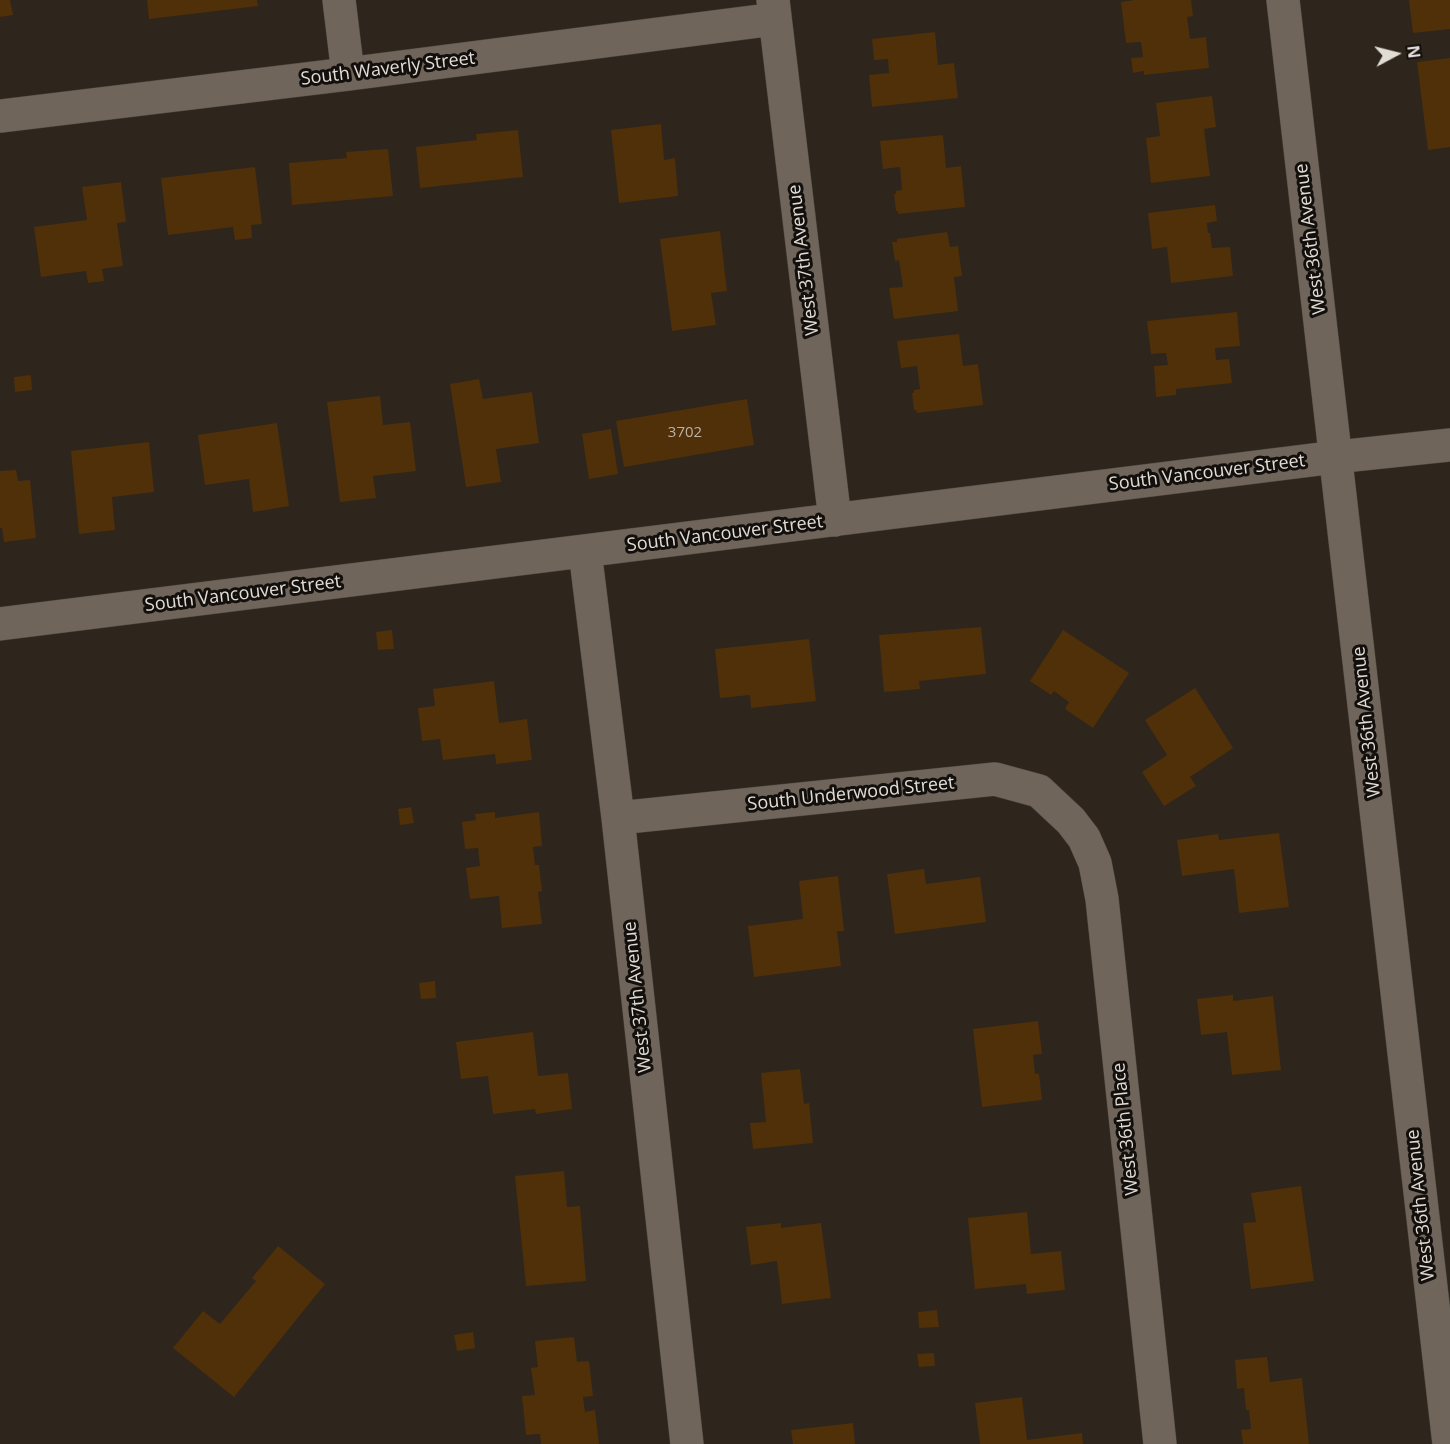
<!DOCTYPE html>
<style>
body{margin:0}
#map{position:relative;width:1450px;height:1444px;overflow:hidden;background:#2e251d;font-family:"Open Sans",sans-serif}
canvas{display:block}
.north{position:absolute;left:1366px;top:24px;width:60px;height:60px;-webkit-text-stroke:4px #130f0c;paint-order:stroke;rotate:83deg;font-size:16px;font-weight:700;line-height:24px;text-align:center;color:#e2dcd6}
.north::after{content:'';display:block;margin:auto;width:21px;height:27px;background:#e2dcd6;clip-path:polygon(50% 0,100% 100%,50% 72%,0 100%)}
</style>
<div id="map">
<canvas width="1450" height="1444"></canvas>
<div class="north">N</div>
</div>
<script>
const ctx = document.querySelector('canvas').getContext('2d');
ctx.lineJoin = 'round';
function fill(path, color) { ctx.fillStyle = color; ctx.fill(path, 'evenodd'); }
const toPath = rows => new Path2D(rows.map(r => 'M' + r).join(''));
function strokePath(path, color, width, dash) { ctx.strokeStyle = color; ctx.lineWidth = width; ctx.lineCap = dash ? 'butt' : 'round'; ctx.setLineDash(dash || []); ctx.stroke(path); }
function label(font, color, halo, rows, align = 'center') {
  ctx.font = font + ' "Open Sans",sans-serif'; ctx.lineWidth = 6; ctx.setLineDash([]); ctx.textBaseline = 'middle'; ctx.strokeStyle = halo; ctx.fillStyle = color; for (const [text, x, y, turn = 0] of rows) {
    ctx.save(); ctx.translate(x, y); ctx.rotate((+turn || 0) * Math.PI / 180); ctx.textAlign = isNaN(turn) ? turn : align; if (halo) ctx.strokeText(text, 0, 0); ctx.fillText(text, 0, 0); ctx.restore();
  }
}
const building = toPath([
 [0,0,10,0,13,15,0,17],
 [147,0,257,0,258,6,149,19],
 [1135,0,1191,0,1193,16,1187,17,1190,39,1206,37,1209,68,1144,75,1144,71,1133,73,1131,58,1143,57,1141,42,1126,43,1121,2],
 [1409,0,1450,0,1450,29,1413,33],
 [935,32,938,65,954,63,958,98,872,107,869,75,889,73,888,59,874,60,872,39],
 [1450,58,1450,147,1428,150,1417,62],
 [1212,96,1216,127,1204,129,1210,176,1151,183,1146,138,1160,136,1156,103],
 [661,124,664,160,675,158,678,196,619,203,611,130],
 [518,130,523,177,420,188,416,147,477,140,476,134],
 [943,135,946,168,961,166,965,207,898,214,898,211,896,211,894,194,896,194,896,191,902,190,900,167,883,169,880,141],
 [388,149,393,196,292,205,289,163,347,158,346,152],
 [255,167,262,224,251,225,252,238,235,240,233,227,168,235,161,178],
 [121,182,126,222,117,223,123,266,102,269,104,281,88,283,86,271,41,277,34,227,87,220,82,187],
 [1215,205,1217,221,1207,223,1208,233,1210,233,1212,248,1230,247,1233,276,1171,283,1167,247,1152,249,1148,213],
 [720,231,727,291,711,293,716,325,672,331,660,239],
 [947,232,950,247,958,246,962,276,954,277,958,311,894,319,889,288,903,287,899,260,895,261,892,242,897,242,897,239],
 [1237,312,1240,346,1215,348,1216,360,1229,359,1232,383,1176,389,1176,395,1156,397,1154,366,1168,365,1166,353,1151,354,1147,321],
 [959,334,963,366,978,364,983,405,917,413,916,410,914,410,912,393,914,393,914,390,920,389,917,366,901,368,897,341],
 [31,375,32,390,15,392,14,377],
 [479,379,483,399,532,392,539,443,496,449,501,482,466,487,450,384],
 [380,396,383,425,410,422,416,471,373,476,376,498,340,502,327,402],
 [747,399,754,445,624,467,616,421],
 [277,423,289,506,253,512,249,479,205,485,198,435],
 [611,429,618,474,589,479,582,434],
 [149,442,154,492,112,497,115,530,79,534,71,451],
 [16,470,18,481,30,480,36,538,4,542,2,528,0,528,0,471],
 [981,627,986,674,919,681,920,689,884,692,879,635],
 [392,630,394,649,378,650,376,632],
 [1063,630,1129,673,1093,728,1065,709,1069,702,1054,691,1051,695,1030,681],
 [809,639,816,701,751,708,750,695,720,698,715,649],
 [494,681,499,723,527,719,532,760,496,764,495,754,443,760,440,739,422,741,418,708,435,706,433,689],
 [1195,688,1233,748,1190,777,1196,786,1164,806,1142,772,1167,755,1145,720],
 [411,807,414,823,400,825,398,809],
 [495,812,495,818,539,812,542,846,533,847,535,865,539,865,542,891,538,892,542,924,502,928,499,896,470,899,466,868,480,866,478,848,465,849,462,822,476,820,475,814],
 [1279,833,1289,907,1239,913,1234,869,1182,876,1177,840,1218,834,1219,840],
 [924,869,926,884,980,877,986,922,895,934,887,874],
 [838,876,844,931,837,931,841,966,754,977,748,926,803,919,799,881],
 [435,981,436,998,421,999,419,983],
 [1233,995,1233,1001,1273,996,1281,1070,1232,1075,1227,1032,1201,1035,1197,999],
 [1038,1021,1042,1054,1033,1055,1035,1074,1039,1074,1042,1100,982,1107,973,1029],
 [533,1032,538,1076,568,1073,572,1109,536,1114,535,1109,493,1114,488,1076,461,1079,456,1042],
 [800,1069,804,1104,809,1103,813,1143,753,1149,750,1123,766,1122,761,1073],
 [564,1171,567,1207,580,1206,586,1281,526,1286,515,1176],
 [1301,1186,1314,1281,1251,1289,1243,1223,1256,1222,1251,1193],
 [1027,1212,1031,1254,1061,1251,1065,1290,1027,1294,1026,1284,975,1289,968,1218],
 [781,1223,781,1228,821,1223,831,1298,782,1304,777,1261,751,1265,746,1227],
 [278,1246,325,1284,234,1397,173,1348,203,1311,220,1324,256,1281,252,1278],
 [937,1310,939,1327,919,1328,918,1312],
 [473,1332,475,1348,457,1351,454,1335],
 [574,1337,577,1362,589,1361,593,1396,583,1397,585,1412,595,1410,599,1444,541,1444,540,1434,526,1435,522,1396,535,1395,531,1368,538,1367,535,1341],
 [934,1353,935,1366,919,1367,917,1354],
 [1267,1357,1270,1382,1302,1378,1309,1444,1243,1444,1241,1430,1251,1429,1249,1410,1246,1410,1244,1388,1237,1389,1235,1360],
 [1022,1397,1027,1440,1082,1433,1083,1444,980,1444,975,1403],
 [853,1423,855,1444,793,1444,791,1430]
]);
const minor = toPath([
 [339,0,348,74],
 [773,0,835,520],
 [1283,0,1449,1444],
 [0,116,348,74,775,19],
 [585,551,618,818,687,1444],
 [0,624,1336,457,1450,445],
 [618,818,995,779,1039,791,1071,821,1084,838,1095,863,1102,899,1160,1444]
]);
const numberNames = [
 ["3702",685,433]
];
const streetNames = [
 ["South Waverly Street",388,69,-7],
 ["West 36th Avenue",1311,239,-97],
 ["West 37th Avenue",804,260,-97],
 ["South Vancouver Street",1207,473,-7],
 ["South Vancouver Street",725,534,-7],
 ["South Vancouver Street",243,594,-7],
 ["West 36th Avenue",1367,722,-96],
 ["South Underwood Street",851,794,-6],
 ["West 37th Avenue",638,997,-96],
 ["West 36th Place",1126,1129,-96],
 ["West 36th Avenue",1421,1205,-96]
];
fill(building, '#4f3009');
strokePath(minor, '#4b443d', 34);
strokePath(minor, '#6f655b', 33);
label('15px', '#bdb1a3', null, numberNames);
label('18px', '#e2dcd6', '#130f0c', streetNames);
</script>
